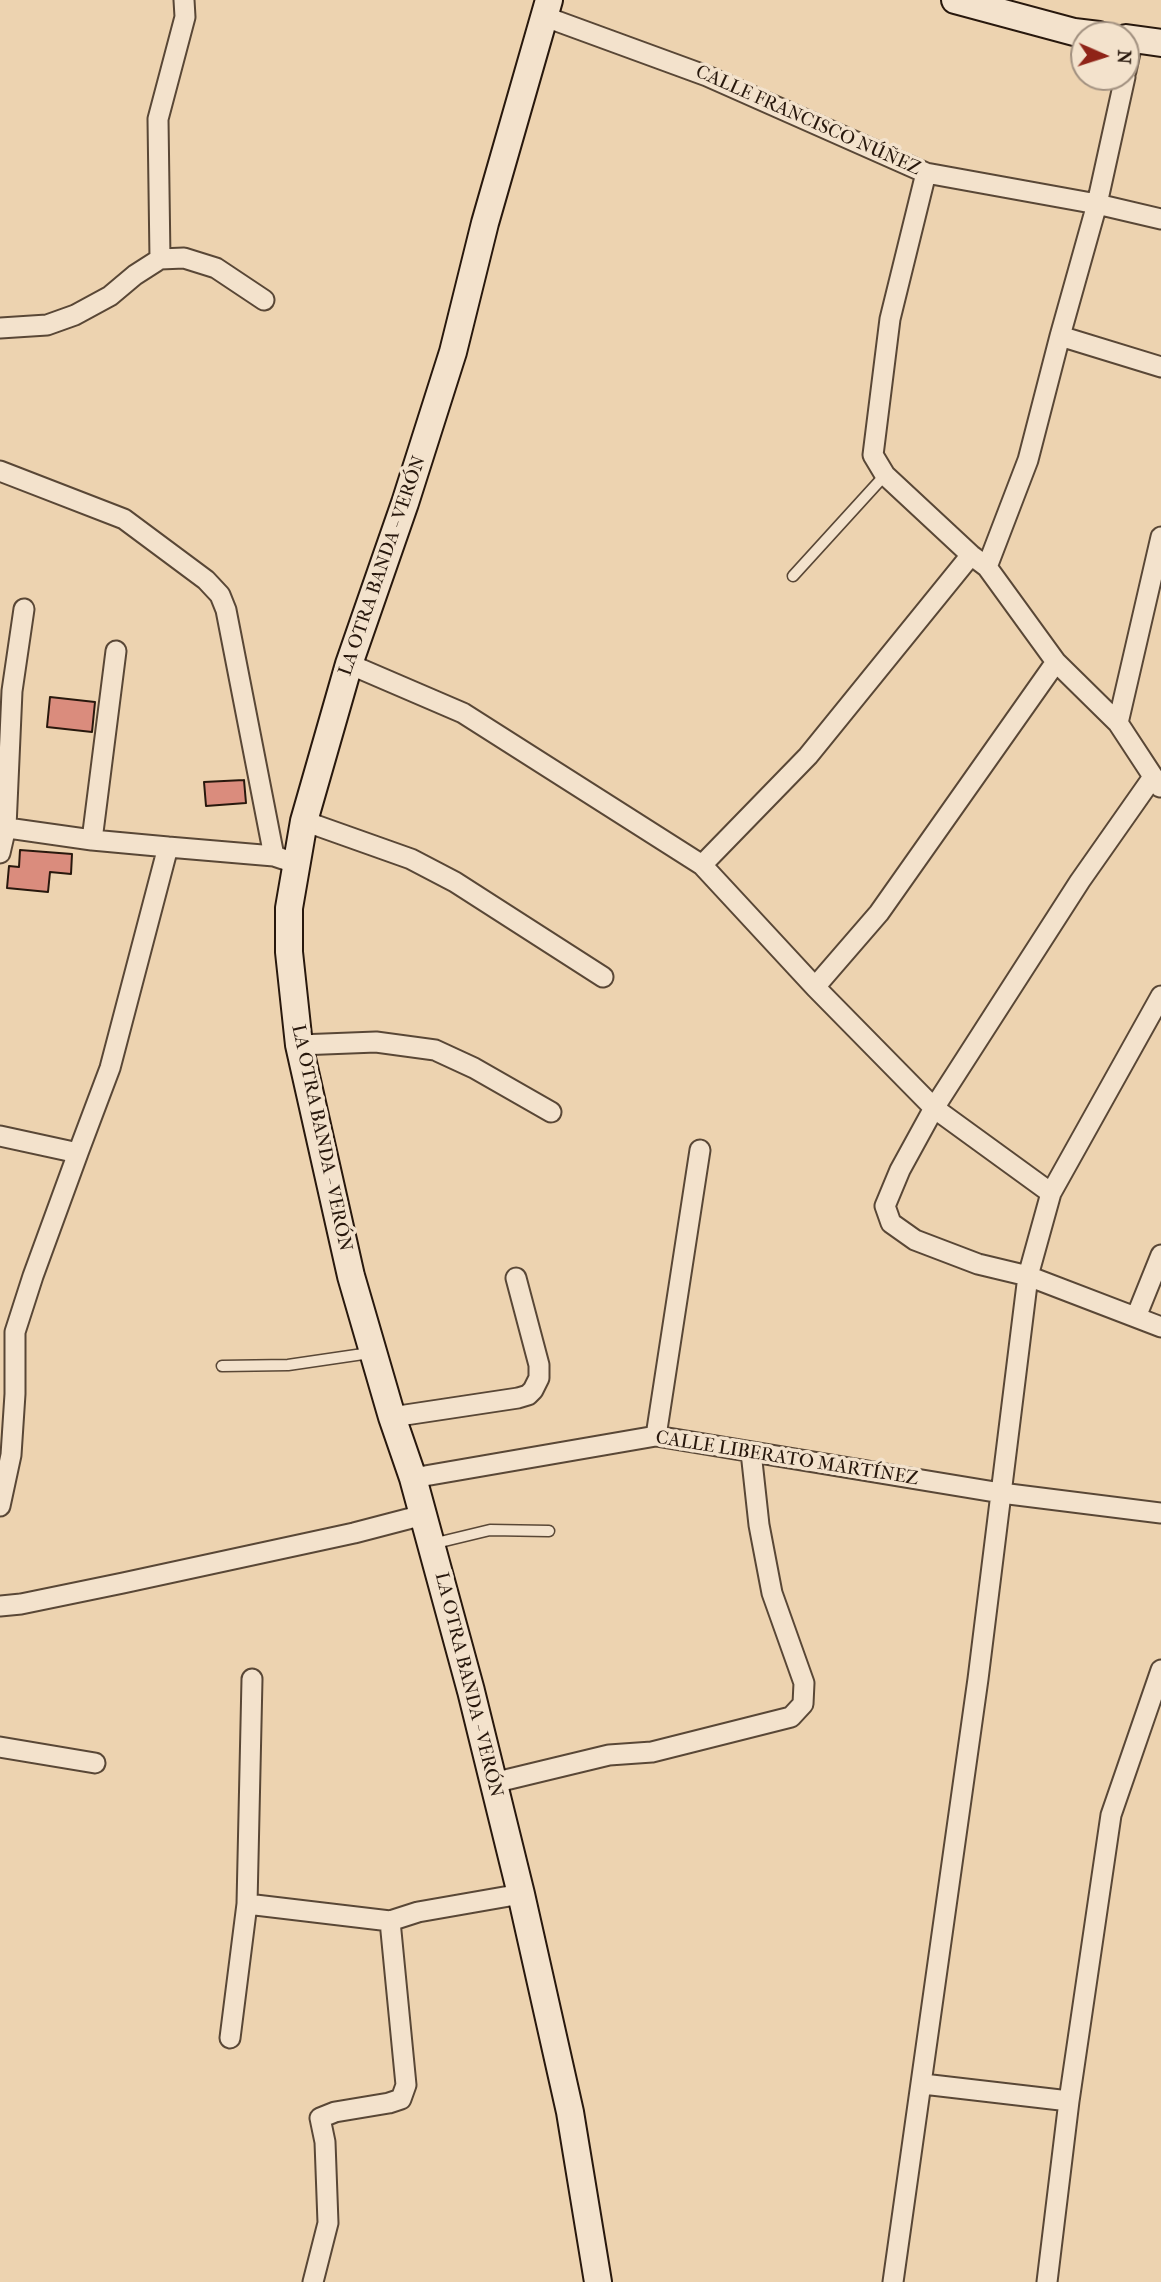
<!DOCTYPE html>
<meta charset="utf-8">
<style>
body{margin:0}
#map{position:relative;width:1161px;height:2282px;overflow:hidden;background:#edd3b0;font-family:"IM FELL French Canon",serif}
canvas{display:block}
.north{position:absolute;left:1070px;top:21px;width:70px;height:70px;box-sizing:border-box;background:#f3e2cc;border:2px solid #a29180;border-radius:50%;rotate:93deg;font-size:19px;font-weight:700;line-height:28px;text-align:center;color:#28180d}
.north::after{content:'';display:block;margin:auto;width:24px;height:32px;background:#8f2418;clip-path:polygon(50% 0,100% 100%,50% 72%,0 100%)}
</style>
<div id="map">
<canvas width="1161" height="2282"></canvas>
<div class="north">N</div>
</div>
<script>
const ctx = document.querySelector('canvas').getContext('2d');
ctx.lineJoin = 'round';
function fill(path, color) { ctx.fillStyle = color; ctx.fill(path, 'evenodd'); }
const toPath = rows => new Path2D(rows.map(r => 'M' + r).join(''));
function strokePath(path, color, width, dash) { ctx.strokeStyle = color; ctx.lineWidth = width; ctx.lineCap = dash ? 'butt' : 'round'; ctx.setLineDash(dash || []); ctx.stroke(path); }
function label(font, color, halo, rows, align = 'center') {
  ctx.font = font + ' "IM FELL French Canon",serif'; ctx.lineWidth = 7; ctx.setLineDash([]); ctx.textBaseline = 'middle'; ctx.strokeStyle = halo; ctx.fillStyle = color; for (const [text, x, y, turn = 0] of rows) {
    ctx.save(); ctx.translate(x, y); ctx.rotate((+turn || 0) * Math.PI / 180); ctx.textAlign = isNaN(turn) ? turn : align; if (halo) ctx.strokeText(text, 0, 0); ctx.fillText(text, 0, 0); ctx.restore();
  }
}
const building = toPath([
 [50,697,95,702,92,732,47,727,50,697],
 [244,780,246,803,206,806,204,782,244,780],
 [20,850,72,854,71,874,50,872,48,892,7,888,9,866,19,867,20,850]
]);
const lane = toPath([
 [793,576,885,475],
 [222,1366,288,1365,370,1353],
 [432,1544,490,1530,549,1531]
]);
const street = toPath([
 [543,16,707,76,926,173,1097,204,1161,219],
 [1126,71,1133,39],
 [926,173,890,319,873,455,885,475,971,555,987,567,1056,662,1118,723,1160,787],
 [160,259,158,119,185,17,184,0],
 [0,328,47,325,75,315,110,296,135,275,160,259,184,258,216,268,264,300],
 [1060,336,1161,367],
 [0,471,124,519,206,580,220,595,226,610,274,856,295,863],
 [987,567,1028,460,1060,336,1097,204,1125,77],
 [349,664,463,713,702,865,815,987,934,1108,1051,1193,1028,1276,978,1679,893,2282],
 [1118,723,1161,537],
 [1153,777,1080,881,934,1108,900,1170,885,1206,891,1223,915,1240,978,1264,1028,1276,1161,1327],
 [304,821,411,859,455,882,603,977],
 [0,827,92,840,168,847],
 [92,840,116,651],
 [0,853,6,827,12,691,24,609],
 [702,865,808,756,971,555],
 [815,987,879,913,1056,662],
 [299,1045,376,1042,435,1050,474,1068,551,1112],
 [0,1136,78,1153,110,1068,168,847,274,856],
 [1051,1193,1161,996],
 [1136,1317,1161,1255],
 [392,1417,518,1398,528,1395,533,1390,539,1378,539,1365,516,1278],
 [656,1436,700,1150],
 [413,1478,656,1436,1001,1493,1161,1513],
 [0,1506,11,1455,15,1394,15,1332,33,1276,78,1153],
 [0,1606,21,1604,123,1583,354,1533,423,1515],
 [0,1747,95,1763],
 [493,1783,609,1755,652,1752,791,1717,803,1704,804,1683,772,1593,759,1525,751,1452],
 [247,1904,390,1921,418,1912,521,1894],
 [230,2038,247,1904,252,1679],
 [923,2084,1069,2101],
 [313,2282,328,2223,325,2142,320,2118,335,2112,389,2103,401,2099,406,2085,390,1921],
 [1047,2282,1069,2101,1111,1815,1161,1670]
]);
const secondary = toPath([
 [549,0,485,223,453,352,405,503,349,664,304,821,289,908,289,952,299,1045,351,1276,392,1417,413,1478,471,1691,521,1894,570,2112,598,2282],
 [955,0,1074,32,1099,35],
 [1126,38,1161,43]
]);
const streetNames = [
 ["CALLE FRANCISCO NÚÑEZ",808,121,24],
 ["LA OTRA BANDA - VERÓN",383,566,-71],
 ["LA OTRA BANDA - VERÓN",321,1138,78],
 ["CALLE LIBERATO MARTÍNEZ",787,1459,9],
 ["LA OTRA BANDA - VERÓN",468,1685,76]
];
fill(building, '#da8c7d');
strokePath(building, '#28180d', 2);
strokePath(lane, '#594736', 13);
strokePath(street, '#594736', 23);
strokePath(secondary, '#28180d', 30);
strokePath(lane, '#f3e2cc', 10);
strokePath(street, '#f3e2cc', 19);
strokePath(secondary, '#f3e2cc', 26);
label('19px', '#28180d', '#f3e2cc', streetNames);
</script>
